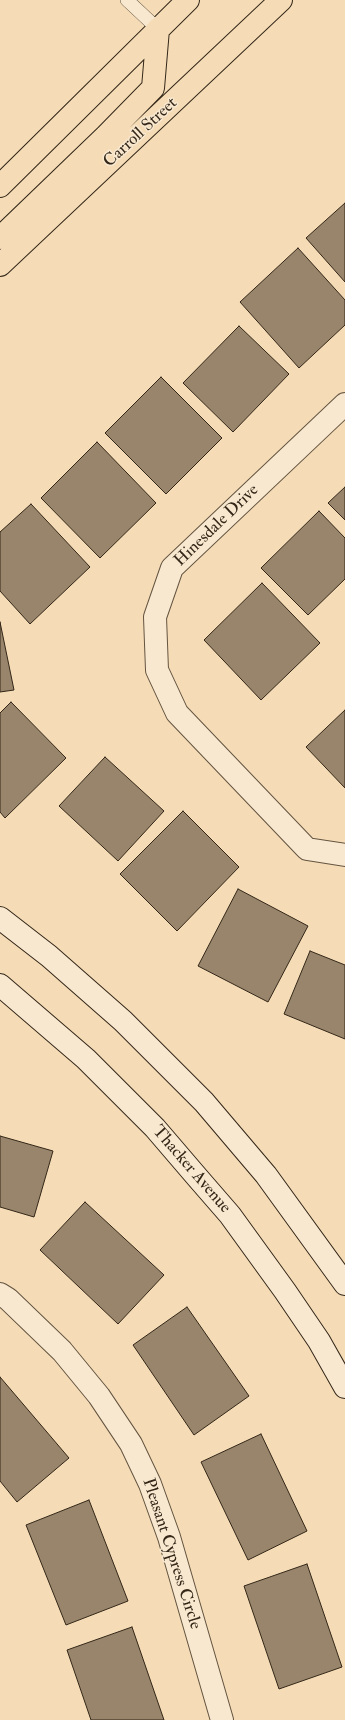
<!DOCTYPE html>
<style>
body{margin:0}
canvas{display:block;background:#f5dcb7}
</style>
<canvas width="345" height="1720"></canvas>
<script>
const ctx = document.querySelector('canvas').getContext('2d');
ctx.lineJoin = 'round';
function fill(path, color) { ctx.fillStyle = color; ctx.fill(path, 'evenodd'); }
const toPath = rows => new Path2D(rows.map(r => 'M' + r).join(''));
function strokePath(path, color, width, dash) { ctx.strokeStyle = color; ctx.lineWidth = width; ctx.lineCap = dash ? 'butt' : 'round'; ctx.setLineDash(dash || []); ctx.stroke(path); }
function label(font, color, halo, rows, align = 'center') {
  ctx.font = font + ' "IM FELL Double Pica",serif'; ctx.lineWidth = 3; ctx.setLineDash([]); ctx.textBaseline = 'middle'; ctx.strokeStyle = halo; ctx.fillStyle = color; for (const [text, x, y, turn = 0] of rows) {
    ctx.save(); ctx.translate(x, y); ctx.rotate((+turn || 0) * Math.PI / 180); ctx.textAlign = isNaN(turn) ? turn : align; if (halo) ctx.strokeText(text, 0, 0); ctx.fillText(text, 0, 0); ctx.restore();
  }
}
const building = toPath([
 [345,203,345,282,306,238,345,203],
 [298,248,345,300,345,325,299,368,240,302,298,248],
 [239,326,289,374,233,432,183,383,239,326],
 [161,377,222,438,166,494,105,433,161,377],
 [97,442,156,503,100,558,41,498,97,442],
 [345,487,345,520,328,503,345,487],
 [31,504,90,567,30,624,0,591,0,532,31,504],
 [319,511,345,538,345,579,308,615,261,568,319,511],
 [262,583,320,643,261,700,204,640,262,583],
 [0,622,14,690,0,692,0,622],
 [11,702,66,758,5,818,0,812,0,713,11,702],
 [345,710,345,788,306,747,345,710],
 [105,757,164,811,118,861,59,806,105,757],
 [183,811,239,867,177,931,120,874,183,811],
 [238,889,308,926,268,1002,198,966,238,889],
 [310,951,345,965,345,1039,284,1014,310,951],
 [0,1136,53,1151,34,1217,0,1207,0,1136],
 [85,1202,164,1275,118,1324,40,1250,85,1202],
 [187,1307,249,1396,194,1435,133,1345,187,1307],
 [0,1377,69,1458,17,1502,0,1481,0,1377],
 [261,1434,307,1531,248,1560,201,1462,261,1434],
 [89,1500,128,1601,66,1625,26,1525,89,1500],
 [307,1564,342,1667,279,1689,244,1586,307,1564],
 [132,1627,164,1720,91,1720,67,1650,132,1627]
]);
const lane = toPath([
 [127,0,158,29]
]);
const street = toPath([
 [345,404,172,568,155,617,157,670,177,713,307,849,345,855],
 [0,1294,8,1299,62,1351,99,1396,131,1444,150,1484,169,1537,222,1720]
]);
const secondary = toPath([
 [0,918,49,956,123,1021,204,1102,266,1175,345,1284],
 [0,985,86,1059,155,1128,197,1177,230,1215,285,1291,319,1341,345,1387]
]);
const primary = toPath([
 [0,186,188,0],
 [0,238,106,136,153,88,158,29],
 [0,265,281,0]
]);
const streetNames = [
 ["Carroll Street",141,133,-43],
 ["Hinesdale Drive",217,526,-44],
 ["Thacker Avenue",191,1170,49],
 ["Pleasant Cypress Circle",171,1554,72]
];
fill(building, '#98856b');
strokePath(building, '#342718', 1);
strokePath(lane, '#645440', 14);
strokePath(street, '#645440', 24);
strokePath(secondary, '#342718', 24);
strokePath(primary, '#342718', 24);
strokePath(lane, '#f8e8d0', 13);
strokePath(street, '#f8e8d0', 22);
strokePath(secondary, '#f8e8d0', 22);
strokePath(primary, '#f5dcb7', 22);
label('17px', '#342718', '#f8e8d0', streetNames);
</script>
